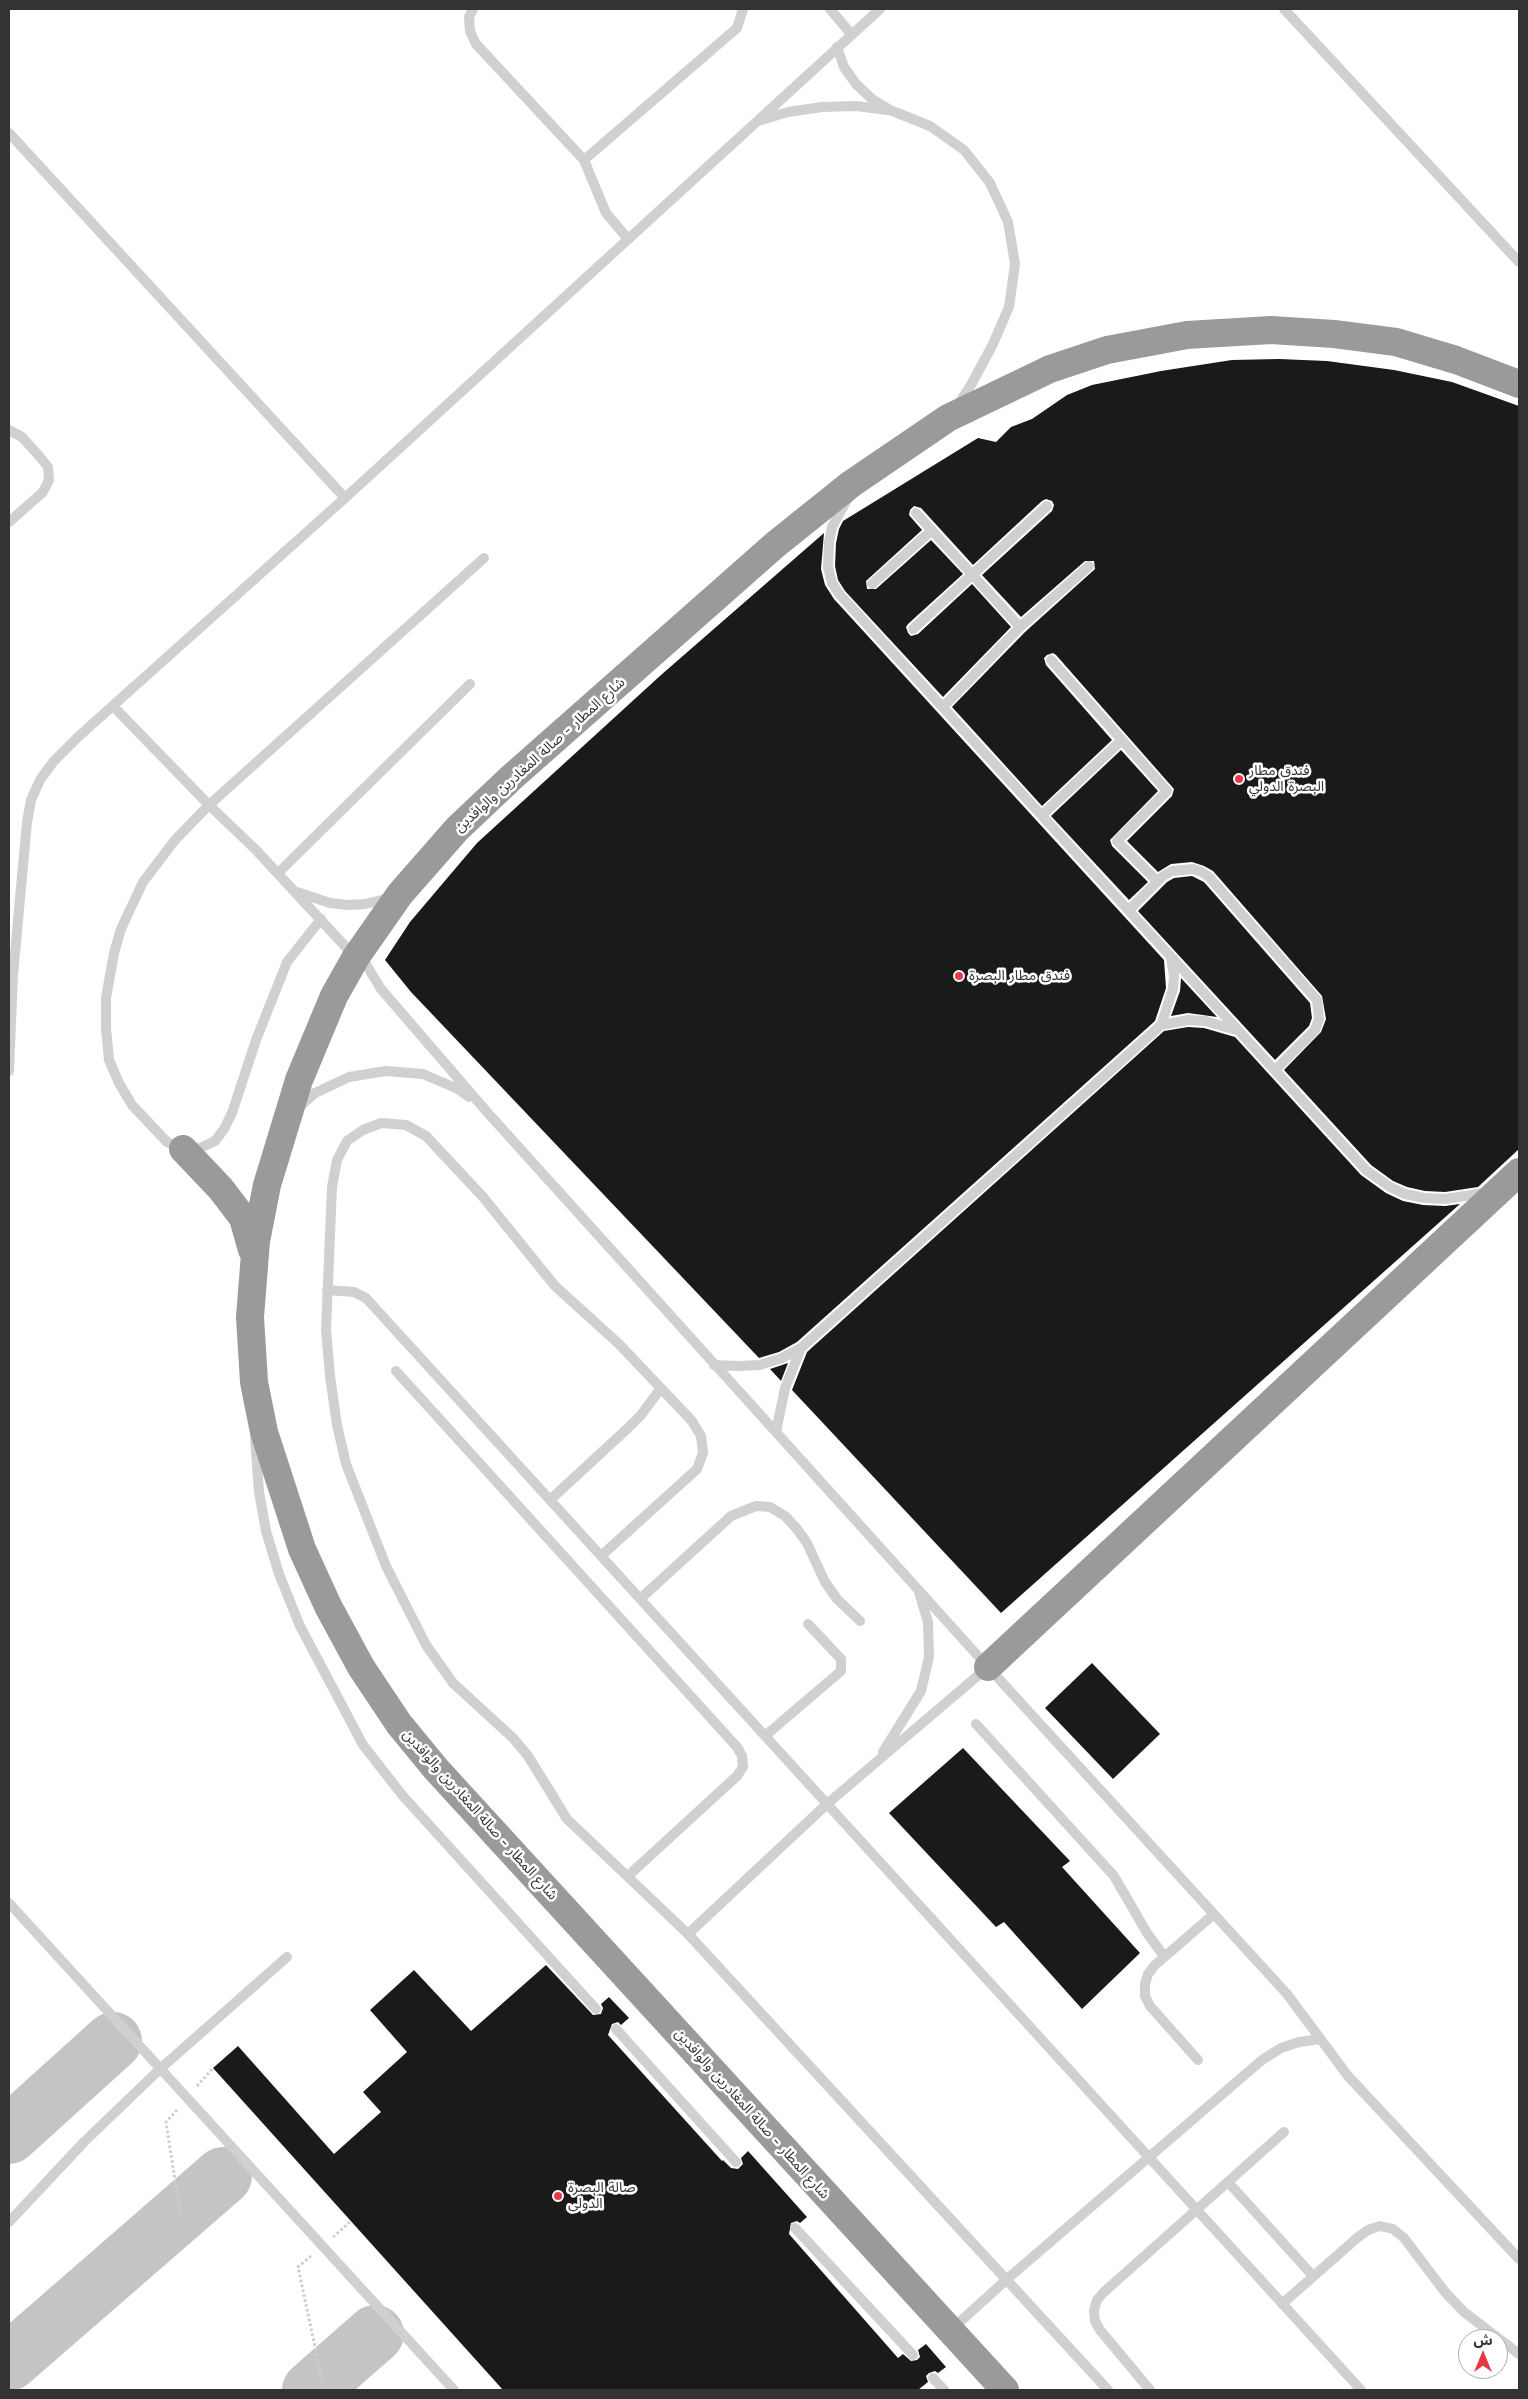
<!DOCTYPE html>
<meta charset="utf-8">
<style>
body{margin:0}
#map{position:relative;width:1528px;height:2399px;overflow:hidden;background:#fff;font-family:"Work Sans","Noto Sans Arabic",sans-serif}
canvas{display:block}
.frame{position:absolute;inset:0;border:10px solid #333;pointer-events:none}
.north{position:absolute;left:1458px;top:2329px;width:50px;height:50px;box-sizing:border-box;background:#fff;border:1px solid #adadad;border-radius:50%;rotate:0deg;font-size:14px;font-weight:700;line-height:20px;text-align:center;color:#333}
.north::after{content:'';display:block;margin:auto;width:18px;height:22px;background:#e63946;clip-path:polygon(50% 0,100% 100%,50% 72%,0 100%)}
</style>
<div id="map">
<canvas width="1528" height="2399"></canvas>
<div class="frame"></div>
<div class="north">ش</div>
</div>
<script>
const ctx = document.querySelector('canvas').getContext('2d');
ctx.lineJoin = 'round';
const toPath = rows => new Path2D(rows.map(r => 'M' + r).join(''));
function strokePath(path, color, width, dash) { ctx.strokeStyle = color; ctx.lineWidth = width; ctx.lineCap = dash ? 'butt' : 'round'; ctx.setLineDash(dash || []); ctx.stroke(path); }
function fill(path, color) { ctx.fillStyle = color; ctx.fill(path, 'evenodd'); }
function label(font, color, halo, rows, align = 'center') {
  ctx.font = font + ' "Work Sans","Noto Sans Arabic",sans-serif'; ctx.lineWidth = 5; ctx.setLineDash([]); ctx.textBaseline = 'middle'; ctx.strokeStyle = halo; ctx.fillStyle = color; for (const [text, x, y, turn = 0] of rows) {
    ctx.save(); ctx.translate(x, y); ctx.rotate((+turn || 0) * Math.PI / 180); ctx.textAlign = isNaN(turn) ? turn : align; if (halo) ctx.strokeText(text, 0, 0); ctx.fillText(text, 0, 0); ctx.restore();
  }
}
const taxiway = toPath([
 [9,2135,113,2041],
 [9,2362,223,2176],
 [311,2390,375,2334]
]);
const building = toPath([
 [1279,359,1327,361,1394,370,1452,382,1519,406,1519,1149,1478,1187,1445,1192,1425,1191,1407,1187,1393,1181,1371,1165,1284,1070,1321,1032,1326,1019,1322,996,1213,871,1204,866,1192,862,1171,864,1158,872,1127,841,1172,796,1174,789,1056,655,1053,653,1047,655,1044,658,1046,665,1112,740,1042,806,952,707,1025,632,1095,569,1094,561,1085,561,1021,617,982,575,1052,511,1054,505,1052,501,1046,499,1042,501,973,565,921,508,914,506,910,510,909,515,922,530,866,581,867,589,876,589,931,540,963,574,908,624,906,627,908,633,911,636,918,634,972,584,1011,627,943,697,845,591,838,580,835,566,836,543,839,529,843,521,978,438,996,442,1011,427,1032,419,1067,395,1092,385,1161,371,1232,360],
 [824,533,821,569,825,585,834,599,1164,960,1166,988,1155,1021,797,1342,779,1352,759,1358,411,992,385,960,410,922,477,843,661,675],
 [1121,750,1158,791,1110,840,1112,846,1148,882,1129,900,1051,816],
 [1192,876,1204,882,1310,1003,1312,1018,1309,1026,1275,1060,1138,911,1167,882,1174,878],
 [1181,978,1217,1017,1188,1013,1171,1016,1180,991],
 [1188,1027,1204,1028,1235,1037,1361,1175,1386,1193,1403,1201,1423,1205,1445,1206,1460,1204,1001,1613,792,1390,807,1352,1164,1031],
 [788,1363,781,1381,770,1369],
 [1092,1663,1160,1734,1113,1779,1045,1708],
 [963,1748,1070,1861,1062,1867,1140,1953,1082,2009,1004,1922,996,1927,889,1813],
 [546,1965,593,2015,601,2014,603,2008,601,2004,609,1997,629,2018,621,2025,618,2022,612,2024,608,2035,722,2161,723,2160,731,2168,738,2169,743,2164,741,2158,748,2151,807,2217,800,2223,797,2221,791,2223,789,2234,898,2358,903,2354,911,2361,917,2360,920,2357,918,2350,926,2344,946,2367,938,2373,935,2371,929,2373,926,2376,928,2382,918,2390,503,2390,213,2068,238,2046,334,2154,381,2112,363,2092,407,2052,370,2010,414,1970,471,2031]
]);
const path = toPath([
 [197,2086,213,2068],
 [177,2110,166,2122,180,2213],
 [333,2237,351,2221],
 [311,2256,298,2267,322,2380]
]);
const lane = toPath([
 [473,9,469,17,470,31,476,44,584,160,606,213,628,239],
 [830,9,852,35],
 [1284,9,1519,262],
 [837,47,844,67,856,84,872,99,890,110,930,126,964,150,990,183,1008,222,1015,264,1009,307,992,346,972,383,958,405],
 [758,121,788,112,822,107,856,106,887,110],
 [9,133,345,498],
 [584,160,737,28,743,9],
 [9,430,22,437,40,457,48,467,49,480,43,492,9,522],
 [848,498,832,527,829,542,828,567,832,583,840,595,1366,1170,1390,1187,1405,1194,1424,1198,1445,1199,1485,1193],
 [916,513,1020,627,1089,566],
 [872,584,932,530],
 [913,629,1047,506],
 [1051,660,1167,791,1117,841,1157,881],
 [113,706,209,805,256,850,355,957],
 [943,707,1020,627],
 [1042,815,1122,740],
 [278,873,470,684],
 [297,892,330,903,348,905,365,904,390,898],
 [1129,910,1163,876,1172,871,1193,869,1202,872,1209,877,1317,1000,1319,1019,1315,1030,1275,1070],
 [321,919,287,962,256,1040,232,1113,224,1129,215,1141,200,1148,183,1149,167,1142,132,1105,119,1083,109,1060,106,1028,106,998,114,953,121,929,143,882,175,840,209,805,484,558],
 [361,956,381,989,487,1112,988,1667,1287,1994,1348,2076,1519,2259],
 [1161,1025,1188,1020,1205,1021,1236,1030],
 [9,1071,13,975,27,822,31,800,40,780,53,762,79,736,345,498,880,9],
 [297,1109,315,1093,349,1077,386,1071,423,1074,458,1089,469,1097],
 [327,1290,354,1292,366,1298,1361,2390],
 [714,1365,739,1366,760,1365,782,1358,801,1348,1161,1025,1173,989,1174,976,1171,957],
 [396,1371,737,1747,742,1756,743,1767,737,1776,629,1875],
 [776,1432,785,1388,801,1348],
 [255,1438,259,1492,266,1531,279,1574,300,1626,363,1745,403,1796,596,2009],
 [550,1500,628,1428,641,1415,661,1388],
 [601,1556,697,1469,703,1453,701,1436,692,1421,619,1344,555,1286,483,1197,426,1136,406,1125,381,1123,363,1130,347,1141,337,1160,332,1187,326,1330,330,1376,337,1425,346,1464,386,1566,426,1645,453,1683,513,1738,528,1756,567,1819,688,1934,1108,2390],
 [640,1599,731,1516,756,1506,770,1507,785,1516,797,1529,807,1543,825,1582,837,1599,860,1621],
 [976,1724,1114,1876,1147,1933,1164,1956],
 [765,1736,841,1671,841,1659,808,1624],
 [883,1752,921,1691,929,1657,928,1622,919,1592],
 [9,1903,454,2390],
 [688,1934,827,1804,988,1667],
 [616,2029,736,2162],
 [1198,2060,1150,2006,1145,1996,1145,1984,1148,1974,1155,1965,1214,1914],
 [1228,2182,1313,2276],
 [9,2222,84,2142,160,2069,287,1957],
 [795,2228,913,2355],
 [1282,2304,1357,2238,1368,2230,1380,2226,1393,2229,1404,2238,1445,2292,1464,2312,1519,2354],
 [951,2330,1006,2280,1262,2060,1281,2048,1299,2042,1320,2039],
 [933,2378,944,2390],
 [1150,2390,1100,2330,1095,2321,1094,2310,1097,2300,1104,2292,1284,2132]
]);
const highway = toPath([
 [183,1149,221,1189,243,1218,252,1250],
 [988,1667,1519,1172],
 [1005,2390,436,1769,399,1724,361,1667,328,1606,302,1549,264,1432,254,1382,250,1317,256,1241,267,1185,299,1080,334,996,356,957,400,894,457,829,512,777,776,544,851,484,948,418,1050,369,1107,350,1187,335,1271,330,1334,334,1396,342,1456,360,1519,384]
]);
const markers = [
 [1239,779,5,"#e63946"],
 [959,976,5,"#e63946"],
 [558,2196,5,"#e63946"]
];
const streetNames = [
 ["شارع المطار - صالة المغادرين والوافدين",540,755,-42],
 ["شارع المطار - صالة المغادرين والوافدين",480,1815,48],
 ["شارع المطار - صالة المغادرين والوافدين",752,2114,48]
];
const poiNames = [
 ["فندق مطار",1249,771],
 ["البصرة الدولي",1249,787],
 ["فندق مطار البصرة",969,976],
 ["صالة البصرة",568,2188],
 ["الدولى",568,2204]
];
strokePath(taxiway, '#c4c4c4', 58);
fill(building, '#1a1a1a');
strokePath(path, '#cdcdcd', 3, [2.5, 2.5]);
strokePath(lane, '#d0d0d0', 10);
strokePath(highway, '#9a9a9a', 28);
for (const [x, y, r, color] of markers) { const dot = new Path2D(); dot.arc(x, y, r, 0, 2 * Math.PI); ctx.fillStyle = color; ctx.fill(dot); strokePath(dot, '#fff', 2); }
label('14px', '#333', '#fff', streetNames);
label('14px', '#333', '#fff', poiNames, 'left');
</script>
